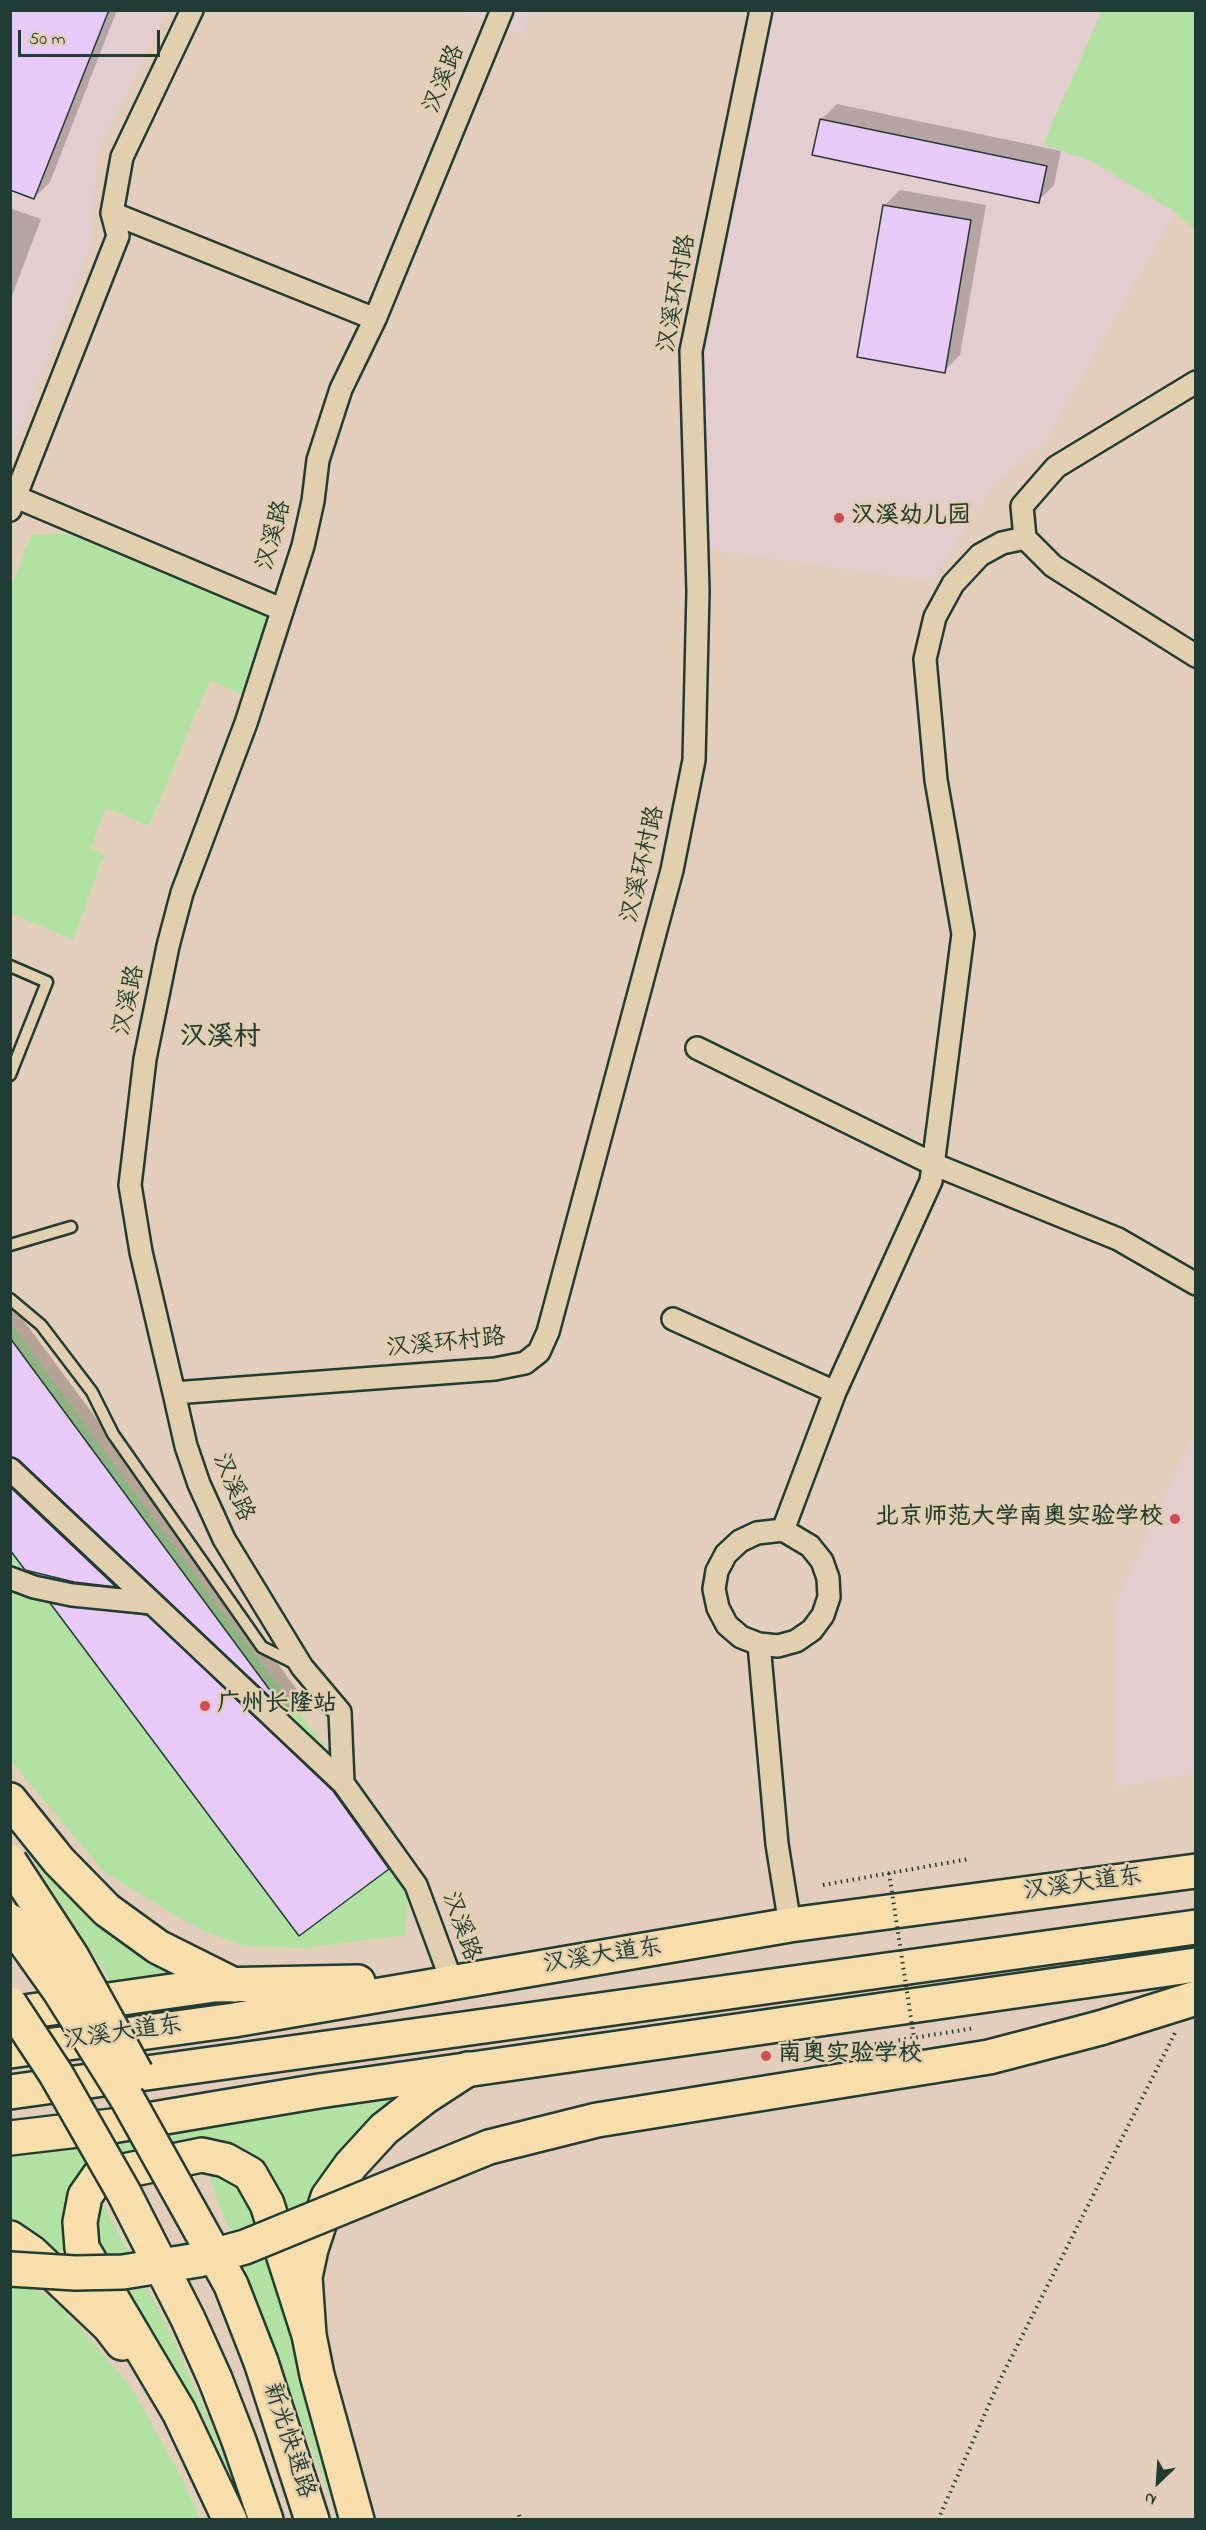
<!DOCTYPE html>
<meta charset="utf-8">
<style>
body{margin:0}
#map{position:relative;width:1206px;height:2530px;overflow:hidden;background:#e3cebc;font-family:"Indie Flower",sans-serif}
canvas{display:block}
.frame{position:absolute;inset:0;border:12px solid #1f3d34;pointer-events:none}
.north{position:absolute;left:1128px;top:2452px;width:60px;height:60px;-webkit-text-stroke:4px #e2cfad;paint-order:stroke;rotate:205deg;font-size:16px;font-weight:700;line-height:24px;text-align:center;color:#1f3d34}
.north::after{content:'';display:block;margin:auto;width:21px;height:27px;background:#1f3d34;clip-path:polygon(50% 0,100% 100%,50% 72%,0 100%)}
.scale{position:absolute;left:18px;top:30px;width:142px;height:27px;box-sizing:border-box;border:3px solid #1f3d34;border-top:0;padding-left:8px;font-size:18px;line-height:21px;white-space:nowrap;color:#1f3d34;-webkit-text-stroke:4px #e2cfad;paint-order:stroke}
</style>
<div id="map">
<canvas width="1206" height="2530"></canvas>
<div class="frame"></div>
<div class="north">N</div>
<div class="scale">50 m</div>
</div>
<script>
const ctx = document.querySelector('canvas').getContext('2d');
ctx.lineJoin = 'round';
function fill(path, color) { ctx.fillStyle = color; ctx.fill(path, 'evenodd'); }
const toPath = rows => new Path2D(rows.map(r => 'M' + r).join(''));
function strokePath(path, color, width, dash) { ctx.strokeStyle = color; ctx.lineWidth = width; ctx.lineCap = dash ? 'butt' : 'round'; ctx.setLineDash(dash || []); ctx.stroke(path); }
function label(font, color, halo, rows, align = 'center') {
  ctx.font = font + ' "Indie Flower","LXGW WenKai TC",sans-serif'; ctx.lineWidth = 5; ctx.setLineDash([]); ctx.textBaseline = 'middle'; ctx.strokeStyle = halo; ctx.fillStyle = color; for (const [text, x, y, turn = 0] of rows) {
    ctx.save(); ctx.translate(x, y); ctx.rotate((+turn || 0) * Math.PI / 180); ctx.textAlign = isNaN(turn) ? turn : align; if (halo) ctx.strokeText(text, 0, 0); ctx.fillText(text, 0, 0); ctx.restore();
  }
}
const built = toPath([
 [11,11,168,11,98,149,90,246,11,452],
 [461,11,530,11,522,34],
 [773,11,1102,11,1043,144,1093,161,1175,212,1046,439,992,486,931,581,707,549,703,362],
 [1195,1430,1195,1773,1117,1787,1114,1609]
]);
const green = toPath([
 [1102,11,1195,11,1195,230,1175,212,1093,162,1043,144],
 [74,533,270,618,243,695,210,680,149,826,106,808,91,848,104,855,73,940,11,913,10,590,31,535],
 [10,1322,224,1614,411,1859,405,1935,304,1948,243,1946,193,1926,104,1872,11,1761],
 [12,1827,171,1966,170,1979,117,1991],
 [412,2090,296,2252,257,2159,227,2142,213,2138,92,2165,72,2249,49,2251,11,2225,10,2148],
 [203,2161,236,2174,261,2208,342,2519,338,2519],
 [99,2196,166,2324,214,2431,247,2519,244,2519,94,2256,89,2223],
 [10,2269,61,2306,131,2387,176,2467,201,2519,11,2519]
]);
const shadow = toPath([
 [10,10,117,10,50,182,34,198],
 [837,104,1061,151,1054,185,1038,201,821,120],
 [900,190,986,205,960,355,944,371,884,206],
 [10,208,41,219,10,301],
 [10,1302,301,1695,286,1710,20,1458,13,1457,17,1463,131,1570,116,1585,74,1581,10,1548],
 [67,1588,163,1600,403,1852,388,1868,52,1604]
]);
const building = toPath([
 [10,10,109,10,34,199,10,190,10,10],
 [820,119,1047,166,1039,203,812,155,820,119],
 [883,205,971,220,945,373,857,357,883,205],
 [10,1338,286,1712,19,1460,10,1457,10,1338],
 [10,1487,116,1587,74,1582,25,1570,10,1550,10,1487],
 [50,1603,147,1615,333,1791,389,1869,299,1936,50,1603]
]);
const path = toPath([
 [823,1885,969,1859],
 [863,2046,975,2028],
 [519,2515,520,2520],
 [938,2520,999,2382,1176,2031]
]);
const service = toPath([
 [10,966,47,982,10,1075],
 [10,1245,71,1227],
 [10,1299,41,1325,92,1392,113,1434,262,1647,296,1664]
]);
const minor = toPath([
 [112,213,375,319],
 [1196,382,1056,467,1022,506,1025,538,1053,566,1196,656],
 [16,497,281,609],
 [10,510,118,236,112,213,122,157,192,10],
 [697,1048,933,1164,1118,1239,1196,1284],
 [673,1319,835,1392],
 [174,1393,495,1369,525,1363,539,1352,548,1332,672,870,694,760,698,591,691,351,761,10],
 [10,1469,343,1783],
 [783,1530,835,1392,931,1181,963,934,936,780,925,659,935,617,953,584,980,555,1002,543,1025,538],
 [783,1530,810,1546,822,1561,828,1578,829,1597,823,1615,812,1630,796,1641,778,1646,759,1644,741,1637,727,1625,718,1608,714,1589,717,1571,726,1554,740,1541,757,1533,783,1530],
 [10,1578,34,1587,72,1595,152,1603],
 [759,1644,777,1844,790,1925],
 [452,1982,416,1885,343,1783,340,1712,302,1667,224,1539,199,1484,186,1446,174,1393,141,1252,130,1185,145,1059,168,946,182,893,246,723,303,546,313,501,318,460,341,389,375,319,502,10]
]);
const primary = toPath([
 [10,2014,214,1985,358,1982],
 [10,2051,234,2020,790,1925,1196,1871],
 [10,2092,1196,1927],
 [10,2138,112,2126,319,2091,1196,1965]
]);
const trunk = toPath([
 [10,1800,59,1861,107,1910,158,1947,234,1985],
 [1100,2028,1196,1998],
 [10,2238,32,2253,109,2326,122,2343],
 [261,2362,312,2520],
 [215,2379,239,2441,266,2520],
 [230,2520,179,2412,82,2248,80,2222,85,2196,99,2176,202,2155,225,2160,250,2174,267,2204,309,2335],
 [357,2520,317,2375,309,2335,305,2277,311,2249,328,2197,351,2165,384,2129,425,2097,468,2069]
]);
const pathBridge = toPath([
 [889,1873,914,2038]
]);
const trunkBridge = toPath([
 [10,1862,72,1957,136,2073],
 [10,1921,59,1990,128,2100,231,2285,261,2362],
 [10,2004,56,2074,124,2193,188,2319,215,2379],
 [10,2269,75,2273,123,2272,198,2260,245,2247,489,2147,597,2120,989,2057,1100,2028]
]);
const markers = [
 [839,518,6,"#d1495b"],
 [1175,1519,6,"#d1495b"],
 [205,1706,6,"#d1495b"],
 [766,2056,6,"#d1495b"]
];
const streetNames = [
 ["汉溪路",446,80,-68],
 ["汉溪环村路",679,294,-80],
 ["汉溪路",276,536,-75],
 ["汉溪环村路",645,865,-77],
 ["汉溪路",131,1001,-78],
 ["汉溪环村路",446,1345,-6],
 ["汉溪路",231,1488,67],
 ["汉溪大道东",1083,1886,-8],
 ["汉溪路",459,1927,70],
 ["汉溪大道东",603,1958,-9],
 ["汉溪大道东",123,2035,-8],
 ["新光快速路",287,2441,72]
];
const poiNames = [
 ["汉溪幼儿园",851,518],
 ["北京师范大学南奥实验学校",1163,1519,"right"],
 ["广州长隆站",217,1706],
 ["南奥实验学校",778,2056]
];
const quarterNames = [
 ["汉溪村",220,1040]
];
fill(built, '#e4cdce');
fill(green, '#b2e2a2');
fill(shadow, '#0003');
fill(building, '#e8caf8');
strokePath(building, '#1f3d34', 1.5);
strokePath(service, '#1f3d34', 15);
strokePath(minor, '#1f3d34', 26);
strokePath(primary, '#1f3d34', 38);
strokePath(trunk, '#1f3d34', 38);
strokePath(path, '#1f3d34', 4, [1.5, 4.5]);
strokePath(service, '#e2cfad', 10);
strokePath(minor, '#e2cfad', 21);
strokePath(primary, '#f8deab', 33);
strokePath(trunk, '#f8deab', 33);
strokePath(trunkBridge, '#1f3d34', 38, []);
strokePath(pathBridge, '#1f3d34', 4, [1.5, 4.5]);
strokePath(trunkBridge, '#f8deab', 33);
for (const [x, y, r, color] of markers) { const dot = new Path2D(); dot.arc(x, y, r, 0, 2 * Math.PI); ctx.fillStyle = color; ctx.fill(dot); strokePath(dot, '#e2cfad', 2); }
label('24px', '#1f3d34', '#e2cfad', streetNames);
label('bold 24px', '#1f3d34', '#e2cfad', poiNames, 'left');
label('bold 27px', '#1f3d34', '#e2cfad', quarterNames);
</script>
